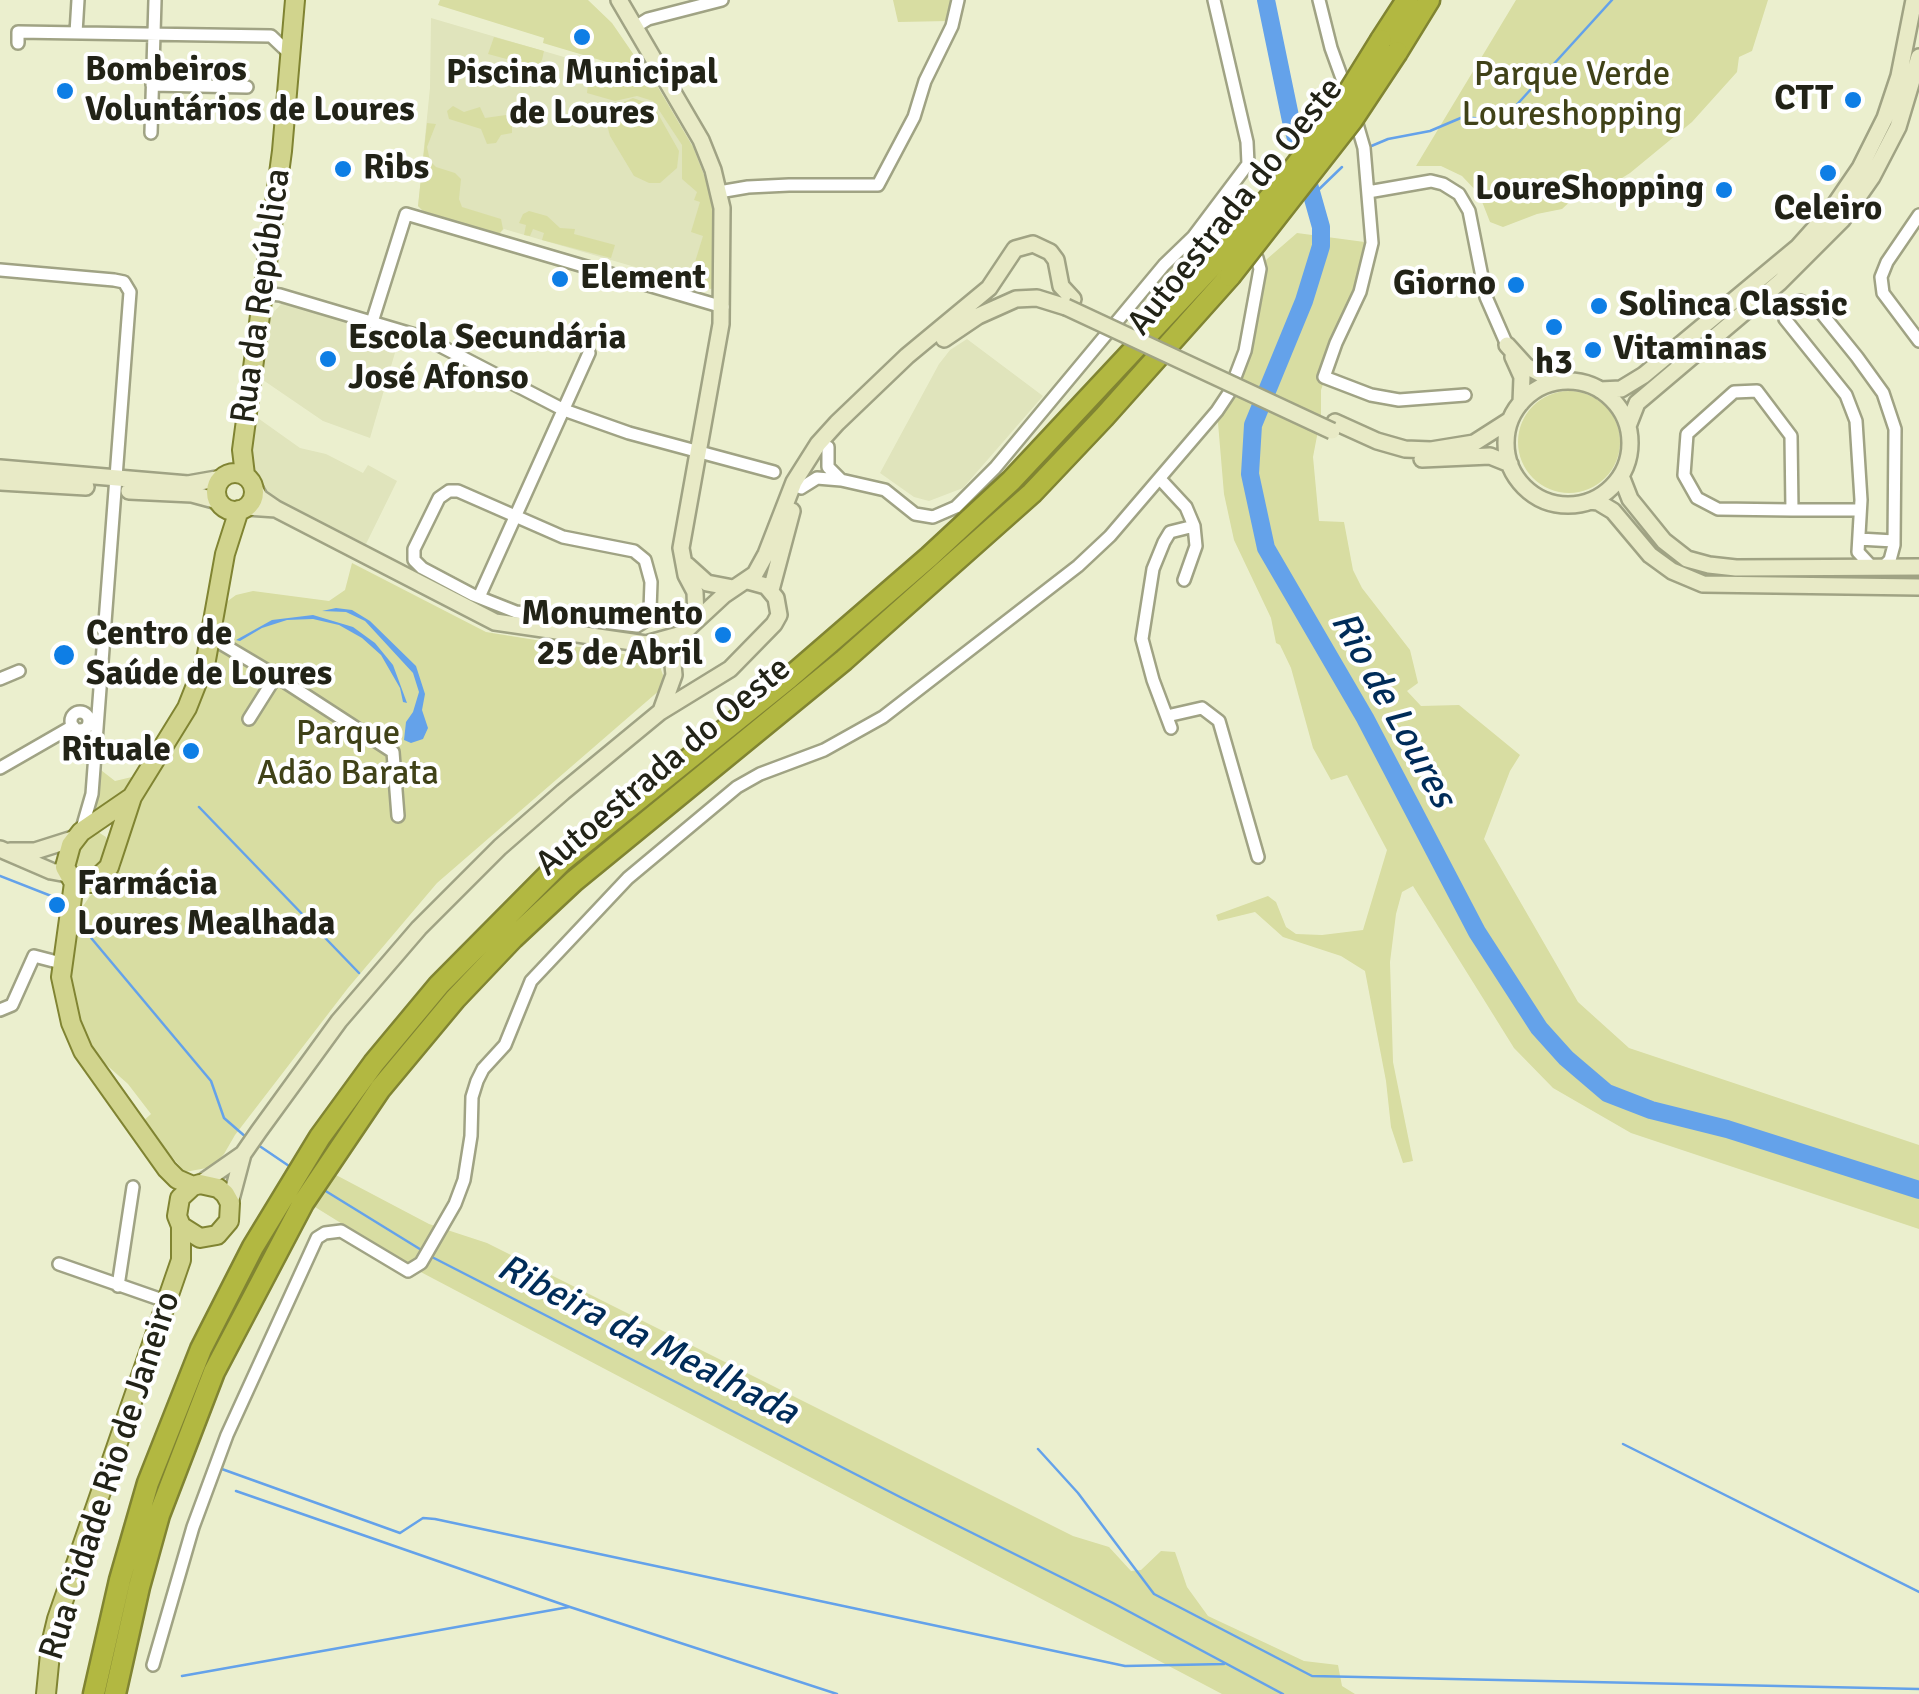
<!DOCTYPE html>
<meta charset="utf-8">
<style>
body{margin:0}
canvas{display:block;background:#ebefce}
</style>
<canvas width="1919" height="1694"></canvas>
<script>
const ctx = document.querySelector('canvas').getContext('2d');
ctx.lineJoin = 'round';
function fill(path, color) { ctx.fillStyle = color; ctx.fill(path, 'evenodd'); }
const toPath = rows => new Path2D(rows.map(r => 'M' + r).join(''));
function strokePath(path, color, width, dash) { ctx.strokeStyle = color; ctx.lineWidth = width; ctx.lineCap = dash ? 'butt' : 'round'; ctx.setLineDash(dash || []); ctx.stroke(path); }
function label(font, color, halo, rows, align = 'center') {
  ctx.font = font + ' Signika,sans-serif'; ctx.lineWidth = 8; ctx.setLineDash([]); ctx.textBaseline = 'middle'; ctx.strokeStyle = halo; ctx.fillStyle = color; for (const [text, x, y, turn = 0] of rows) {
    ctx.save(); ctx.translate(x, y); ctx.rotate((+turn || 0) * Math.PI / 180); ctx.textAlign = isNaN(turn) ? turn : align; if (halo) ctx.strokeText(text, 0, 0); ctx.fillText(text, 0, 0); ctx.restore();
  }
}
const built = toPath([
 [431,18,656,84,693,147,709,188,711,289,504,229,499,234,426,214,418,206,430,88],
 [283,302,399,339,370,438,323,421,260,378,269,317],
 [967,339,1043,396,963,488,929,501,914,497,880,473,939,364,950,350],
 [255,416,300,448,326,454,363,473,368,465,397,481,366,544,262,493,250,458]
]);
const green = toPath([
 [440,0,588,0,612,23,647,74,543,43,544,38,438,5],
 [893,0,954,0,949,21,898,22],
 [1516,0,1768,0,1752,51,1739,57,1737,72,1692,122,1630,173,1587,200,1573,199,1562,209,1537,214,1503,227,1490,222,1479,194,1462,176,1441,166,1416,166],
 [494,37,544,51,542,60,536,67,488,54],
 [590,65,656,84,693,147,709,188,715,227,715,286,711,289,694,283,695,277,691,275,703,236,691,232,700,202,694,200,697,192,682,179,682,145,653,101,637,96,615,101,587,93],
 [633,98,653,105,679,151,677,168,660,183,649,183,634,176,610,136,607,125,610,114,617,105],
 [453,106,464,112,480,107,485,118,506,115,512,120,512,133,501,135,496,143,487,144,481,129,449,119,447,111],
 [427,123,436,124,427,147,430,161,436,167,455,173,461,179,459,199,462,207,501,219,503,229,499,234,426,214,418,206],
 [529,211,547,216,560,228,575,229,574,234,615,245,611,258,542,240,544,233,533,229,530,236,524,235,526,225,519,223,523,214],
 [1297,233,1372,243,1321,390,1321,415,1313,457,1319,521,1344,522,1353,570,1362,588,1410,650,1418,683,1407,691,1421,706,1459,705,1520,755,1510,771,1484,839,1578,1002,1629,1048,1919,1145,1919,1229,1631,1133,1553,1088,1514,1048,1413,886,1402,892,1396,914,1390,962,1393,1062,1413,1161,1403,1163,1391,1127,1386,1081,1365,971,1341,956,1283,937,1255,912,1218,921,1216,915,1268,896,1276,902,1286,927,1296,934,1322,935,1363,930,1387,850,1347,775,1331,780,1313,748,1291,668,1280,645,1276,643,1271,618,1234,540,1224,494,1217,411,1229,393,1260,269,1267,259],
 '1518 442a51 51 0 1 1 102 0a51 51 0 1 1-102 0Z',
 [352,563,486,632,635,656,659,664,663,675,661,689,437,883,348,988,235,1135,224,1154,212,1167,185,1172,142,1122,151,1114,128,1084,92,1052,79,1018,72,986,72,955,81,909,90,896,112,880,121,867,129,820,199,702,216,653,225,603,236,595,253,591,329,601,345,590],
 [97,767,115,781,136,776,116,801,94,814,91,812],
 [98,832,106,837,109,848,107,860,95,874,76,875,71,864,73,849,90,833],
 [336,1175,429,1224,487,1243,1073,1536,1109,1547,1131,1571,1141,1570,1161,1551,1175,1552,1187,1587,1208,1616,1304,1661,1338,1665,1342,1686,1355,1694,1222,1694,415,1269,315,1207]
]);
const water = toPath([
 [336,608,352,610,370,621,416,666,425,694,422,710,428,728,423,739,411,743,404,740,406,722,413,712,419,692,413,673,365,621,346,612,322,611],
 [313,615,353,627,375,643,393,665,407,703,403,702,400,688,381,655,362,638,339,625,313,619,287,620,262,628,240,641,236,640,272,620]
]);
const stream = toPath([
 [1369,147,1388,139,1430,131,1463,117,1502,121,1612,0],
 [1312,196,1342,167],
 [199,807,359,973],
 [0,876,64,901],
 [79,919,92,939,211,1081,224,1118,247,1138],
 [258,1145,292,1168],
 [324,1190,423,1251],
 [430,1256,902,1498,1113,1603,1283,1694],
 [1623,1444,1919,1592],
 [1038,1449,1078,1493,1154,1594,1312,1676,1919,1689],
 [219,1468,400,1533,423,1518,435,1519,1125,1666,1224,1664],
 [236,1491,570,1607,837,1694],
 [182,1676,569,1607]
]);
const river = toPath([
 [1266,0,1291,121,1321,227,1321,246,1304,301,1253,425,1250,474,1266,548,1365,718,1477,932,1539,1028,1566,1058,1607,1093,1651,1110,1727,1129,1919,1190]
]);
const street = toPath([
 [1319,0,1331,48,1348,95],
 [635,27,648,19,722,0],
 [76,33,78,0],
 [18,43,18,32,271,36,290,54],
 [152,85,247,87],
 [1355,117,1364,148,1372,243,1360,292,1336,343,1324,377,1371,395,1399,400,1465,395],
 [151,133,155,0],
 [719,192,748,187,789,185,878,185,914,117,925,81,952,26,958,0],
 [1368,192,1431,181,1443,184,1459,194,1469,211,1486,297,1507,345],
 [1919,215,1887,262,1881,277,1883,293,1919,341],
 [0,270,114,280,124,282,130,292,92,794,81,832],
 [263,293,280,295,425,338,564,410,629,433,774,472],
 [372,322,406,214,723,307],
 [828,447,828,467,841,480],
 [1160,479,1186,507,1194,526,1196,546,1184,580],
 [801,488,817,478,841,480,885,490,915,514,933,517,956,507,995,468,1164,265,1193,237,1248,164,1247,142,1214,0],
 [449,491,458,491,563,537,634,551,645,560,651,582,650,610,645,621,637,626,516,612,473,595,422,568,414,560,414,549,439,498,449,491],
 [1792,510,1791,436,1757,391,1734,392,1687,434,1684,475,1697,498,1718,509,1792,510,1860,510],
 [1859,539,1894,541],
 [1872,567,1858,552,1861,500,1856,421,1846,395,1785,319,1788,307,1800,301,1819,310,1857,357,1883,393,1895,429,1894,545,1890,560,1883,567],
 [479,597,589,353],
 [212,638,276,676,249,719],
 [276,676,393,752,398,816],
 [0,679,19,671],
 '71 721a9 9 0 1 1 18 0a9 9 0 1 1-18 0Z',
 [1167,716,1202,708,1219,721,1258,857],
 [1171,728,1153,680,1142,639,1153,569,1164,542,1170,532,1194,526],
 [0,768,73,726],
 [0,1010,12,1005,34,956,61,963],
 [59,1264,168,1302],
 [118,1286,133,1187],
 [153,1665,193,1527,227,1435,317,1238,325,1233,341,1231,408,1271,421,1263,455,1204,464,1180,471,1136,472,1097,477,1081,483,1069,505,1045,531,981,628,878,737,787,760,774,824,750,883,717,1078,566,1110,536,1217,411,1229,393,1245,351,1260,269,1257,258,1215,211]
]);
const secondary = toPath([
 [619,0,701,140,713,170,722,208,721,324,681,548,686,575,695,592,696,619],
 [944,339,978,316,1016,299,1037,298,1066,307],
 [1507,345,1526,366,1556,382],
 [1513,357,1522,377,1521,403],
 '1506 443a62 62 0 1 1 124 0a62 62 0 1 1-124 0Z',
 [1600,390,1621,389,1644,375,1798,247,1832,209,1860,168,1885,118,1899,76,1914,0],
 [1335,422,1377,441,1405,449,1431,450,1474,443,1510,420],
 [1628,426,1637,403,1780,282,1842,220,1872,177,1898,127,1919,57],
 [1422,459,1490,456,1510,464],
 [0,468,188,484,222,478],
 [1621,476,1630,499,1664,541,1687,559,1709,565,1736,568,1919,567],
 [0,482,86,487],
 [254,488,260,498,276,509,495,622,646,644,682,634],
 [129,491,192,494,218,501],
 [1590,501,1598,502,1613,511,1650,555,1672,571,1703,584,1919,587],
 [247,507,276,509],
 [687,565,707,583,733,588],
 [771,590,792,511],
 [661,711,674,675,672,654,682,634,724,595,755,574,766,554,794,482,818,444,837,423,907,356,989,288,1015,249,1033,244,1050,252,1056,260,1061,286,1073,299],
 [0,849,51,871,67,874],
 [10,851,35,851,76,838],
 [200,1184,243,1154],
 [230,1203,243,1154,259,1131,339,1021,419,928,500,847,563,792,660,712,730,669,774,624,779,615,776,598,766,586,748,581]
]);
const primary = toPath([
 '216 492a19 19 0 1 1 38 0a19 19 0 1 1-38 0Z',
 [245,475,242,450,282,151,295,0],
 [132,797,81,832,71,845,65,867,74,883,92,883,109,867,132,797,187,708,206,660,225,554,239,510],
 [74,883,61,977,71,1023,83,1051,167,1169,177,1179,193,1186],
 [46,1694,51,1644,57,1619,181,1260,181,1226,177,1216,180,1198,193,1186,200,1184,218,1188,225,1194,230,1203,229,1221,217,1235,200,1238,181,1226]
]);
const highway = toPath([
 [1381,40,1407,0],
 [1397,52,1429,0],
 [94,1694,120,1580,148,1483,201,1349,253,1247,320,1137,374,1063,439,985,562,861,788,679,929,557,1011,481,1214,264],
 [115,1694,139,1587,159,1515,214,1372,303,1203,380,1089,455,999,513,938,574,881,844,660,1032,493,1104,417,1230,276]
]);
const secondaryBridge = toPath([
 [1066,307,1332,431]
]);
const highwayBridge = toPath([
 [1214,264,1288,176,1337,111,1381,40],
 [1230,276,1352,120,1397,52]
]);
const markers = [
 [582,37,10,"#0e7ee5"],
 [65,91,10,"#0e7ee5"],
 [1853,100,10,"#0e7ee5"],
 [343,169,10,"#0e7ee5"],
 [1828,173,10,"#0e7ee5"],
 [1724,190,10,"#0e7ee5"],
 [560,279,10,"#0e7ee5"],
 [1516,285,10,"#0e7ee5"],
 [1599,306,10,"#0e7ee5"],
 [1554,327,10,"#0e7ee5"],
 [1593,350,10,"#0e7ee5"],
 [328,359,10,"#0e7ee5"],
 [723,635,10,"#0e7ee5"],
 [64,655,12,"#0e7ee5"],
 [191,751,10,"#0e7ee5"],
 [57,905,10,"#0e7ee5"]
];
const poiNames = [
 ["Bombeiros",85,71],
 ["Voluntários de Loures",85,111],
 ["Piscina Municipal",582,74,"center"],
 ["de Loures",582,114,"center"],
 ["CTT",1833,100,"right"],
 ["Ribs",363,169],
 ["LoureShopping",1704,190,"right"],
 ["Celeiro",1828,210,"center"],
 ["Element",580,279],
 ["Giorno",1496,285,"right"],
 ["Solinca Classic",1619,306],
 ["Escola Secundária",348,339],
 ["José Afonso",348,379],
 ["Vitaminas",1613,350],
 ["h3",1554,364,"center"],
 ["Monumento",703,615,"right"],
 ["25 de Abril",703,655,"right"],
 ["Centro de",86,635],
 ["Saúde de Loures",86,675],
 ["Rituale",171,751,"right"],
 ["Farmácia",77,885],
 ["Loures Mealhada",77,925]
];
const parkNames = [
 ["Parque Verde",1572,76],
 ["Loureshopping",1572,116],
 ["Parque",348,735],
 ["Adão Barata",348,775]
];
const streetNames = [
 ["Autoestrada do Oeste",1236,207,-51],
 ["Rua da República",262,296,-82],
 ["Autoestrada do Oeste",664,767,-40],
 ["Rua Cidade Rio de Janeiro",111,1476,-72]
];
const waterNames = [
 ["Rio de Loures",1392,710,61],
 ["Ribeira da Mealhada",647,1341,27]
];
fill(built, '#e0e4bc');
fill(green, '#d8dda2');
fill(water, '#64a2ea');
strokePath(stream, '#64a2ea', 2.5);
strokePath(river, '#64a2ea', 18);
strokePath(street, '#a0a384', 16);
strokePath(secondary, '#a0a384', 20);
strokePath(primary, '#808432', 22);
strokePath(highway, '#808432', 25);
strokePath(street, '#fff', 11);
strokePath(secondary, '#e8eac6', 15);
strokePath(primary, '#d1d48d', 18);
strokePath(highway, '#b2b841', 20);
strokePath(secondaryBridge, '#a0a384', 20, []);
strokePath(highwayBridge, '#808432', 25, []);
strokePath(secondaryBridge, '#e8eac6', 15);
strokePath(highwayBridge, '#b2b841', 20);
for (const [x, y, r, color] of markers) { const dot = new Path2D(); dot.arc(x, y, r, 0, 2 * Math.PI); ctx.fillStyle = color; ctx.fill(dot); strokePath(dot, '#fff', 4); }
label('bold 35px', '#222317', '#fff', poiNames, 'left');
label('35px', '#404218', '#fff', parkNames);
label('35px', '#222317', '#fff', streetNames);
label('italic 38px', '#002c59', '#fff', waterNames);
</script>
